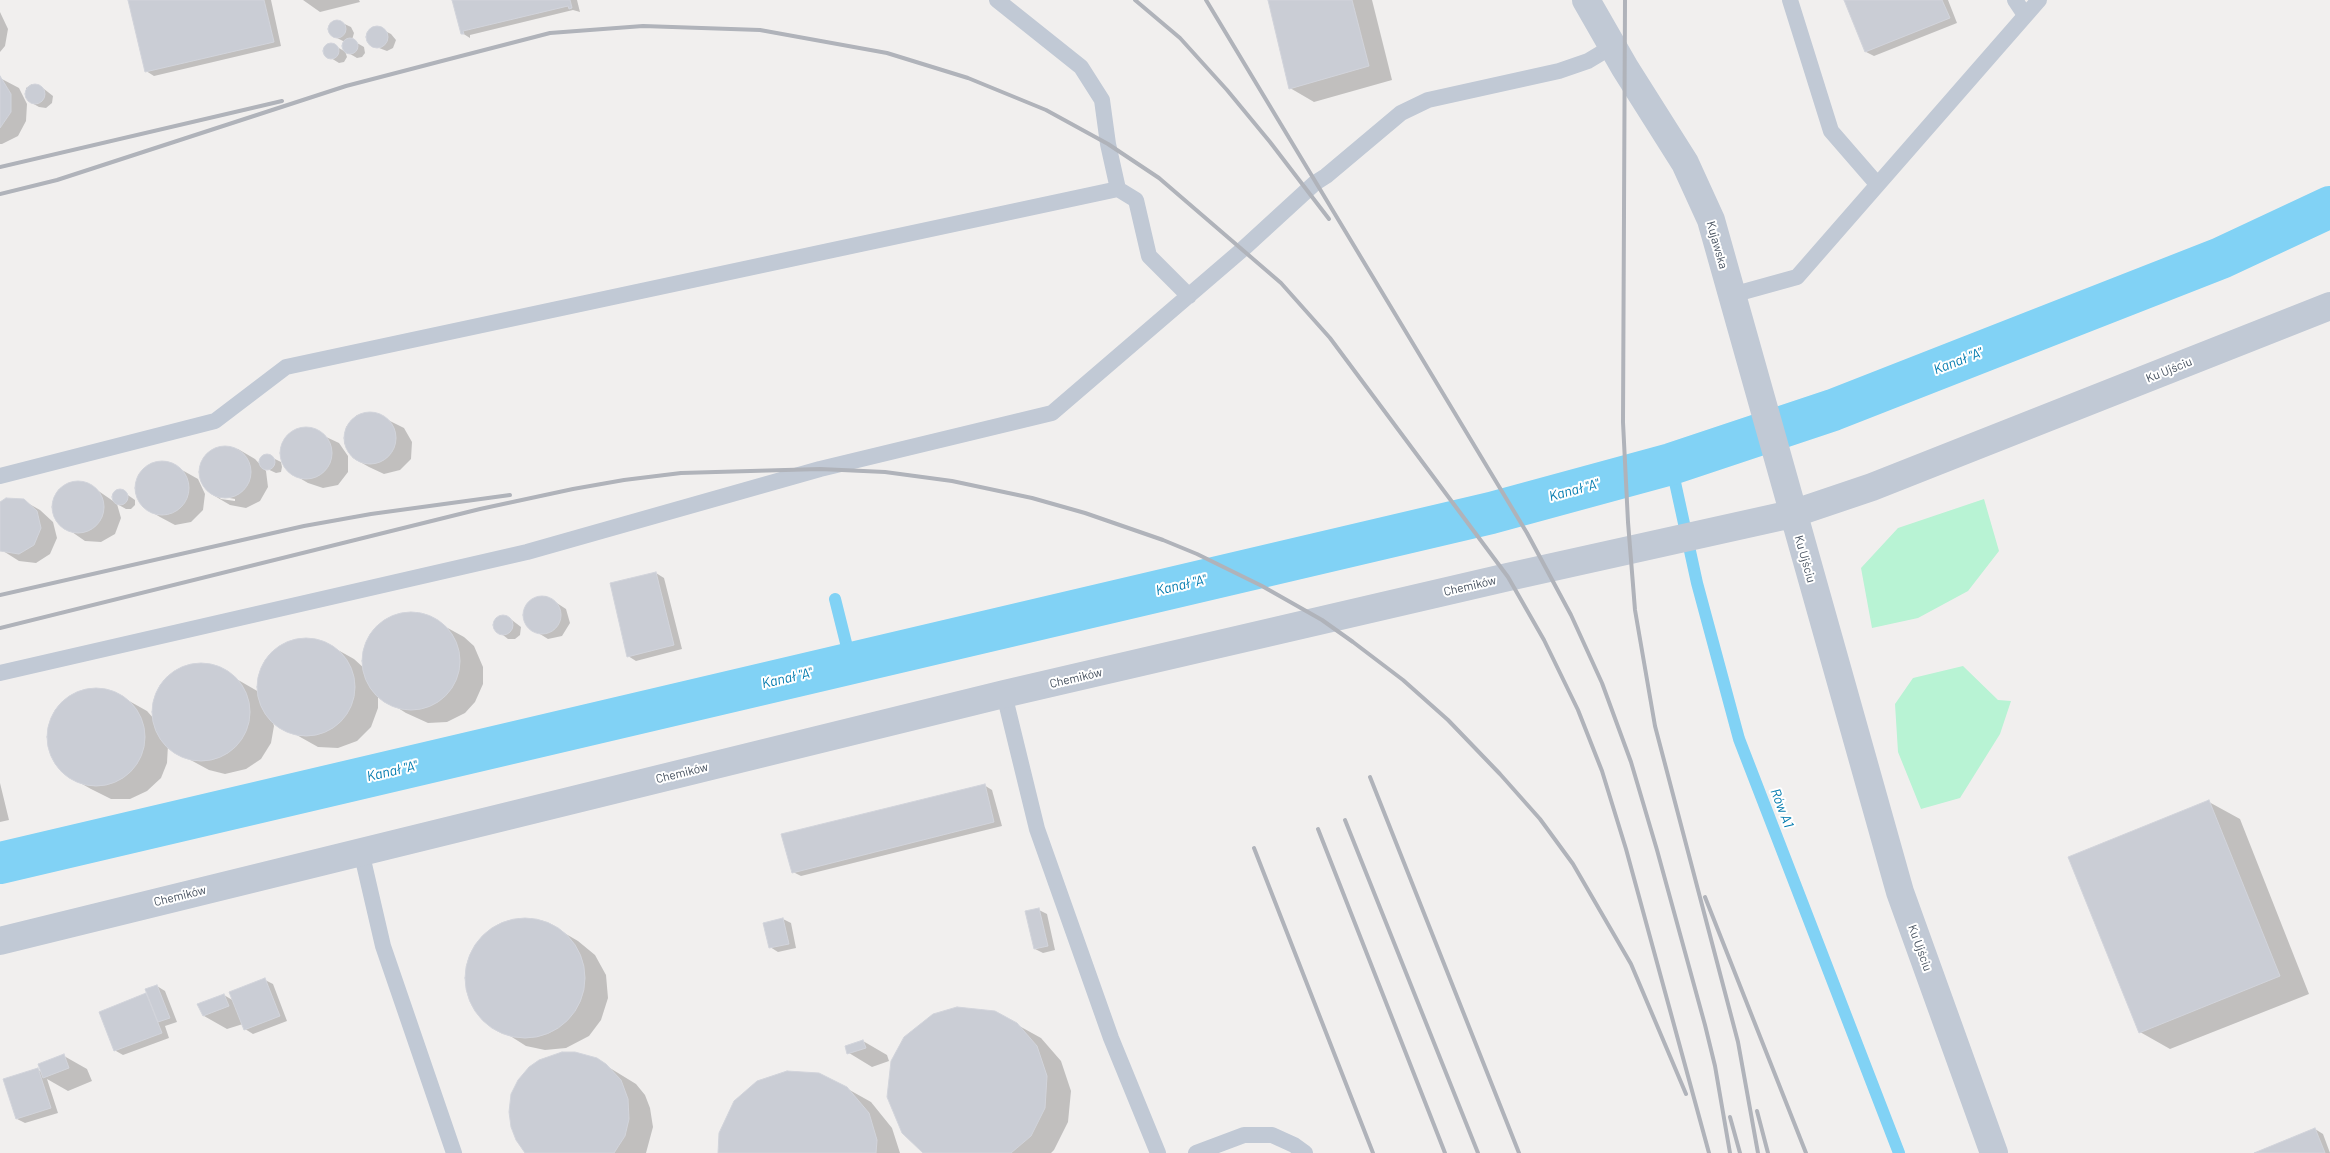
<!DOCTYPE html>
<meta charset="utf-8">
<style>
body{margin:0}
canvas{display:block;background:#f1efee}
</style>
<canvas width="2330" height="1153"></canvas>
<script>
const ctx = document.querySelector('canvas').getContext('2d');
ctx.lineJoin = 'round';
function fill(path, color) { ctx.fillStyle = color; ctx.fill(path, 'evenodd'); }
const toPath = rows => new Path2D(rows.map(r => 'M' + r).join(''));
function strokePath(path, color, width, dash) { ctx.strokeStyle = color; ctx.lineWidth = width; ctx.lineCap = dash ? 'butt' : 'round'; ctx.setLineDash(dash || []); ctx.stroke(path); }
function label(font, color, halo, rows, align = 'center') {
  ctx.font = font + ' Barlow,sans-serif'; ctx.lineWidth = 4; ctx.setLineDash([]); ctx.textBaseline = 'middle'; ctx.strokeStyle = halo; ctx.fillStyle = color; for (const [text, x, y, turn = 0] of rows) {
    ctx.save(); ctx.translate(x, y); ctx.rotate((+turn || 0) * Math.PI / 180); ctx.textAlign = isNaN(turn) ? turn : align; if (halo) ctx.strokeText(text, 0, 0); ctx.fillText(text, 0, 0); ctx.restore();
  }
}
const green = toPath([
 [1984,499,1999,551,1968,591,1918,618,1872,628,1861,568,1898,528],
 [1963,666,1998,700,2011,701,2000,734,1960,798,1921,809,1898,752,1895,704,1913,678]
]);
const shadow = toPath([
 [129,0,271,0,281,46,154,76,146,71],
 [303,0,359,0,360,2,320,12],
 [454,0,577,0,580,12,573,10,470,35,470,38,462,33],
 [1269,0,1372,0,1392,80,1314,102,1290,88],
 [1845,0,1948,0,1957,23,1874,56,1866,52],
 [0,12,8,29,5,46,0,52],
 [336,20,351,27,354,33,352,40,364,47,365,53,362,57,357,58,345,51,347,57,344,62,339,63,326,55,325,50,332,44,344,51,343,44,345,42,331,35,328,30,330,23],
 [375,26,391,34,396,40,393,48,387,51,371,45,367,38,369,31],
 [0,78,19,88,27,104,26,121,18,136,2,144,0,144],
 [32,84,39,85,53,96,52,103,46,108,39,107,30,102,26,96,26,88],
 [372,412,404,428,412,442,411,459,400,470,384,474,369,467,353,458,344,443,346,427,357,415],
 [307,428,339,443,348,456,348,472,338,485,323,488,308,483,291,473,282,460,282,444,292,432],
 [222,447,238,449,255,459,266,471,268,487,260,501,246,508,230,505,213,495,202,483,200,467,208,453],
 [218,496,235,499,235,501,221,499],
 [267,455,281,462,282,467,281,472,276,473,263,467,261,462,263,457],
 [166,461,198,479,205,494,203,510,191,522,175,525,160,517,143,507,135,492,138,475,150,464],
 [71,482,87,483,113,501,113,494,117,491,122,491,135,500,135,505,131,509,126,509,117,504,121,518,115,534,101,542,85,541,56,521,52,506,58,490],
 [24,501,40,510,53,522,57,538,50,554,36,563,19,561,0,549,0,503],
 [656,573,664,578,682,649,636,661,628,656],
 [546,596,566,609,570,623,562,636,548,639,527,626,524,612,531,600],
 [411,613,426,616,464,637,474,646,483,667,483,684,475,702,465,713,447,722,428,723,406,713,382,698,378,694,378,708,371,727,357,741,338,748,318,747,277,724,272,719,274,726,271,743,261,759,246,769,225,774,209,770,172,750,168,745,167,763,161,778,147,791,130,799,111,799,91,789,66,775,56,763,49,744,49,728,58,709,69,698,86,690,101,690,122,697,147,711,155,720,155,699,165,682,180,669,198,665,214,666,259,692,260,675,267,660,282,645,294,641,311,639,329,645,354,659,365,669,367,643,374,630,393,617],
 [501,616,508,617,521,627,520,635,515,639,508,639,494,628,495,621],
 [0,783,9,820,0,822],
 [984,785,992,790,1002,826,801,876,793,872],
 [2209,802,2240,819,2309,994,2170,1049,2140,1032],
 [1039,910,1047,914,1055,950,1043,953,1035,949],
 [530,919,554,927,578,941,595,955,606,975,608,998,601,1020,589,1036,566,1048,545,1050,526,1046,482,1018,469,998,466,972,474,947,490,930,513,920],
 [783,919,791,923,796,948,778,952,770,947],
 [265,980,273,984,287,1021,253,1034,245,1029,243,1024,227,1029,204,1016,224,995,234,1001],
 [157,986,165,991,177,1022,165,1026,169,1038,123,1055,116,1051,101,1012,148,994],
 [994,1012,1041,1038,1061,1061,1071,1091,1068,1122,1054,1150,1051,1153,925,1153,903,1133],
 [863,1041,887,1055,889,1061,872,1067,849,1053],
 [569,1053,592,1057,636,1084,645,1095,650,1108,653,1127,646,1153,529,1153,530,1068,545,1058],
 [64,1056,87,1069,92,1081,68,1091,47,1079,58,1113,25,1123,17,1119,38,1070,42,1072],
 [846,1088,871,1102,892,1128,900,1153,719,1153],
 [2315,1129,2323,1134,2330,1153,2257,1153]
]);
const stream = toPath([
 [1671,464,1697,583,1739,739,1899,1153],
 [835,599,851,663]
]);
const canal = toPath([
 [0,863,1491,513,1671,464,1833,410,2221,258,2330,207]
]);
const building = toPath([
 [128,0,264,0,274,42,145,72,128,0],
 [452,0,570,0,572,8,569,9,568,6,463,31,464,34,461,34,452,0],
 [1268,0,1352,0,1369,66,1289,89,1268,0],
 [1844,0,1942,0,1950,18,1865,52,1844,0],
 '328 29a9 9 0 1 1 18 0a9 9 0 1 1-18 0Z',
 '366 37a11 11 0 1 1 22 0a11 11 0 1 1-22 0Z',
 '342 46a8 8 0 1 1 16 0a8 8 0 1 1-16 0Z',
 '323 51a8 8 0 1 1 16 0a8 8 0 1 1-16 0Z',
 [0,76,11,94,11,112,0,128,0,76],
 '25 94a10 10 0 1 1 20 0a10 10 0 1 1-20 0Z',
 '344 438a26 26 0 1 1 52 0a26 26 0 1 1-52 0Z',
 '280 453a26 26 0 1 1 52 0a26 26 0 1 1-52 0Z',
 '199 472a26 26 0 1 1 52 0a26 26 0 1 1-52 0Z',
 '259 462a8 8 0 1 1 16 0a8 8 0 1 1-16 0Z',
 '135 488a27 27 0 1 1 54 0a27 27 0 1 1-54 0Z',
 '52 507a26 26 0 1 1 52 0a26 26 0 1 1-52 0Z',
 '112 497a8 8 0 1 1 16 0a8 8 0 1 1-16 0Z',
 [6,498,24,499,37,511,41,528,34,545,19,554,0,551,0,502,6,498],
 [656,572,674,645,627,657,610,583,656,572],
 '523 615a19 19 0 1 1 38 0a19 19 0 1 1-38 0Z',
 '362 661a49 49 0 1 1 98 0a49 49 0 1 1-98 0Z',
 '493 625a10 10 0 1 1 20 0a10 10 0 1 1-20 0Z',
 '257 687a49 49 0 1 1 98 0a49 49 0 1 1-98 0Z',
 '152 712a49 49 0 1 1 98 0a49 49 0 1 1-98 0Z',
 '47 737a49 49 0 1 1 98 0a49 49 0 1 1-98 0Z',
 [985,784,994,822,792,873,781,834,985,784],
 [2209,800,2280,976,2139,1033,2068,857,2209,800],
 [1039,908,1048,946,1034,949,1025,911,1039,908],
 '465 978a60 60 0 1 1 120 0a60 60 0 1 1-120 0Z',
 [783,918,789,944,769,948,763,923,783,918],
 [265,978,280,1016,244,1030,229,992,265,978],
 [157,985,170,1018,158,1022,145,989,157,985],
 [146,993,162,1033,114,1051,99,1012,146,993],
 [224,994,229,1006,203,1016,197,1004,224,994],
 [957,1007,995,1011,1017,1023,1037,1046,1047,1076,1045,1108,1031,1136,1011,1153,923,1153,902,1133,887,1097,891,1061,904,1037,933,1014,957,1007],
 [863,1040,866,1048,847,1054,845,1046,863,1040],
 [562,1052,575,1052,597,1058,606,1064,621,1080,628,1099,629,1119,625,1136,614,1153,525,1153,516,1140,511,1127,509,1112,511,1094,518,1080,529,1067,539,1060,562,1052],
 [64,1054,69,1068,43,1078,38,1064,64,1054],
 [38,1068,51,1108,16,1119,3,1079,38,1068],
 [787,1071,819,1073,847,1087,869,1113,877,1140,876,1153,718,1153,719,1133,734,1101,757,1081,787,1071],
 [2315,1128,2325,1153,2254,1153,2315,1128]
]);
const lane = toPath([
 [997,0,1081,67,1102,100,1108,144,1118,189,1136,200,1149,256,1189,296],
 [1790,0,1831,131,1877,184],
 [2015,0,2025,15],
 [1732,295,1797,277,2039,0],
 [0,476,215,421,286,367,1118,189],
 [0,673,527,552,820,469,1052,413,1243,249,1315,183,1326,176,1401,113,1428,100,1559,71,1588,61,1613,46],
 [1004,694,1037,829,1111,1038,1158,1153],
 [361,851,383,946,454,1153],
 [1196,1153,1244,1135,1272,1135,1294,1145,1305,1153]
]);
const street = toPath([
 [1586,0,1625,68,1685,163,1711,220,1900,892,1994,1153],
 [0,941,1004,694,1508,577,1792,514,1872,487,2330,306]
]);
const rail = toPath([
 [1135,0,1180,38,1227,90,1270,142,1329,219],
 [1206,0,1527,533,1571,615,1602,683,1631,762,1657,850,1705,1025,1715,1066,1730,1153],
 [1625,0,1623,422,1628,522,1635,610,1655,726,1738,1042,1758,1153],
 [0,167,282,101],
 [0,194,57,180,346,86,438,62,550,33,643,26,760,30,887,53,968,78,1046,110,1108,144,1159,178,1281,283,1330,338,1508,577,1544,640,1578,710,1602,771,1626,849,1709,1153],
 [0,595,304,526,371,514,510,495],
 [0,628,480,509,573,489,624,480,681,473,820,469,885,472,952,481,1032,498,1085,513,1163,540,1197,554,1262,586,1322,620,1353,642,1403,680,1448,720,1500,774,1540,819,1573,864,1631,964,1686,1094],
 [1370,777,1519,1153],
 [1345,820,1478,1153],
 [1318,829,1445,1153],
 [1254,848,1373,1153],
 [1705,897,1806,1153],
 [1757,1111,1768,1153],
 [1730,1117,1740,1153]
]);
const streetNames = [
 ["Kujawska",1717,245,74],
 ["Ku Ujściu",2169,370,-22],
 ["Ku Ujściu",1805,559,74],
 ["Chemików",1470,586,-13],
 ["Chemików",1076,678,-13],
 ["Chemików",682,773,-14],
 ["Chemików",180,896,-14],
 ["Ku Ujściu",1920,948,70]
];
const waterNames = [
 ["Kanał \"A\"",1958,361,-21],
 ["Kanał \"A\"",1574,490,-15],
 ["Kanał \"A\"",1181,585,-13],
 ["Kanał \"A\"",787,678,-13],
 ["Kanał \"A\"",392,771,-13],
 ["Rów A1",1782,808,69]
];
fill(green, '#b8f3d4');
fill(shadow, '#0003');
strokePath(stream, '#81d2f5', 12);
strokePath(canal, '#81d2f5', 42);
fill(building, '#cacdd5');
strokePath(building, '#d2d4db', 1);
strokePath(lane, '#c1c9d5', 16);
strokePath(street, '#c1c9d5', 28);
strokePath(rail, '#b0b3ba', 4);
label('12px', '#45505e', '#fff', streetNames);
label('italic 14px', '#017aae', '#fff', waterNames);
</script>
